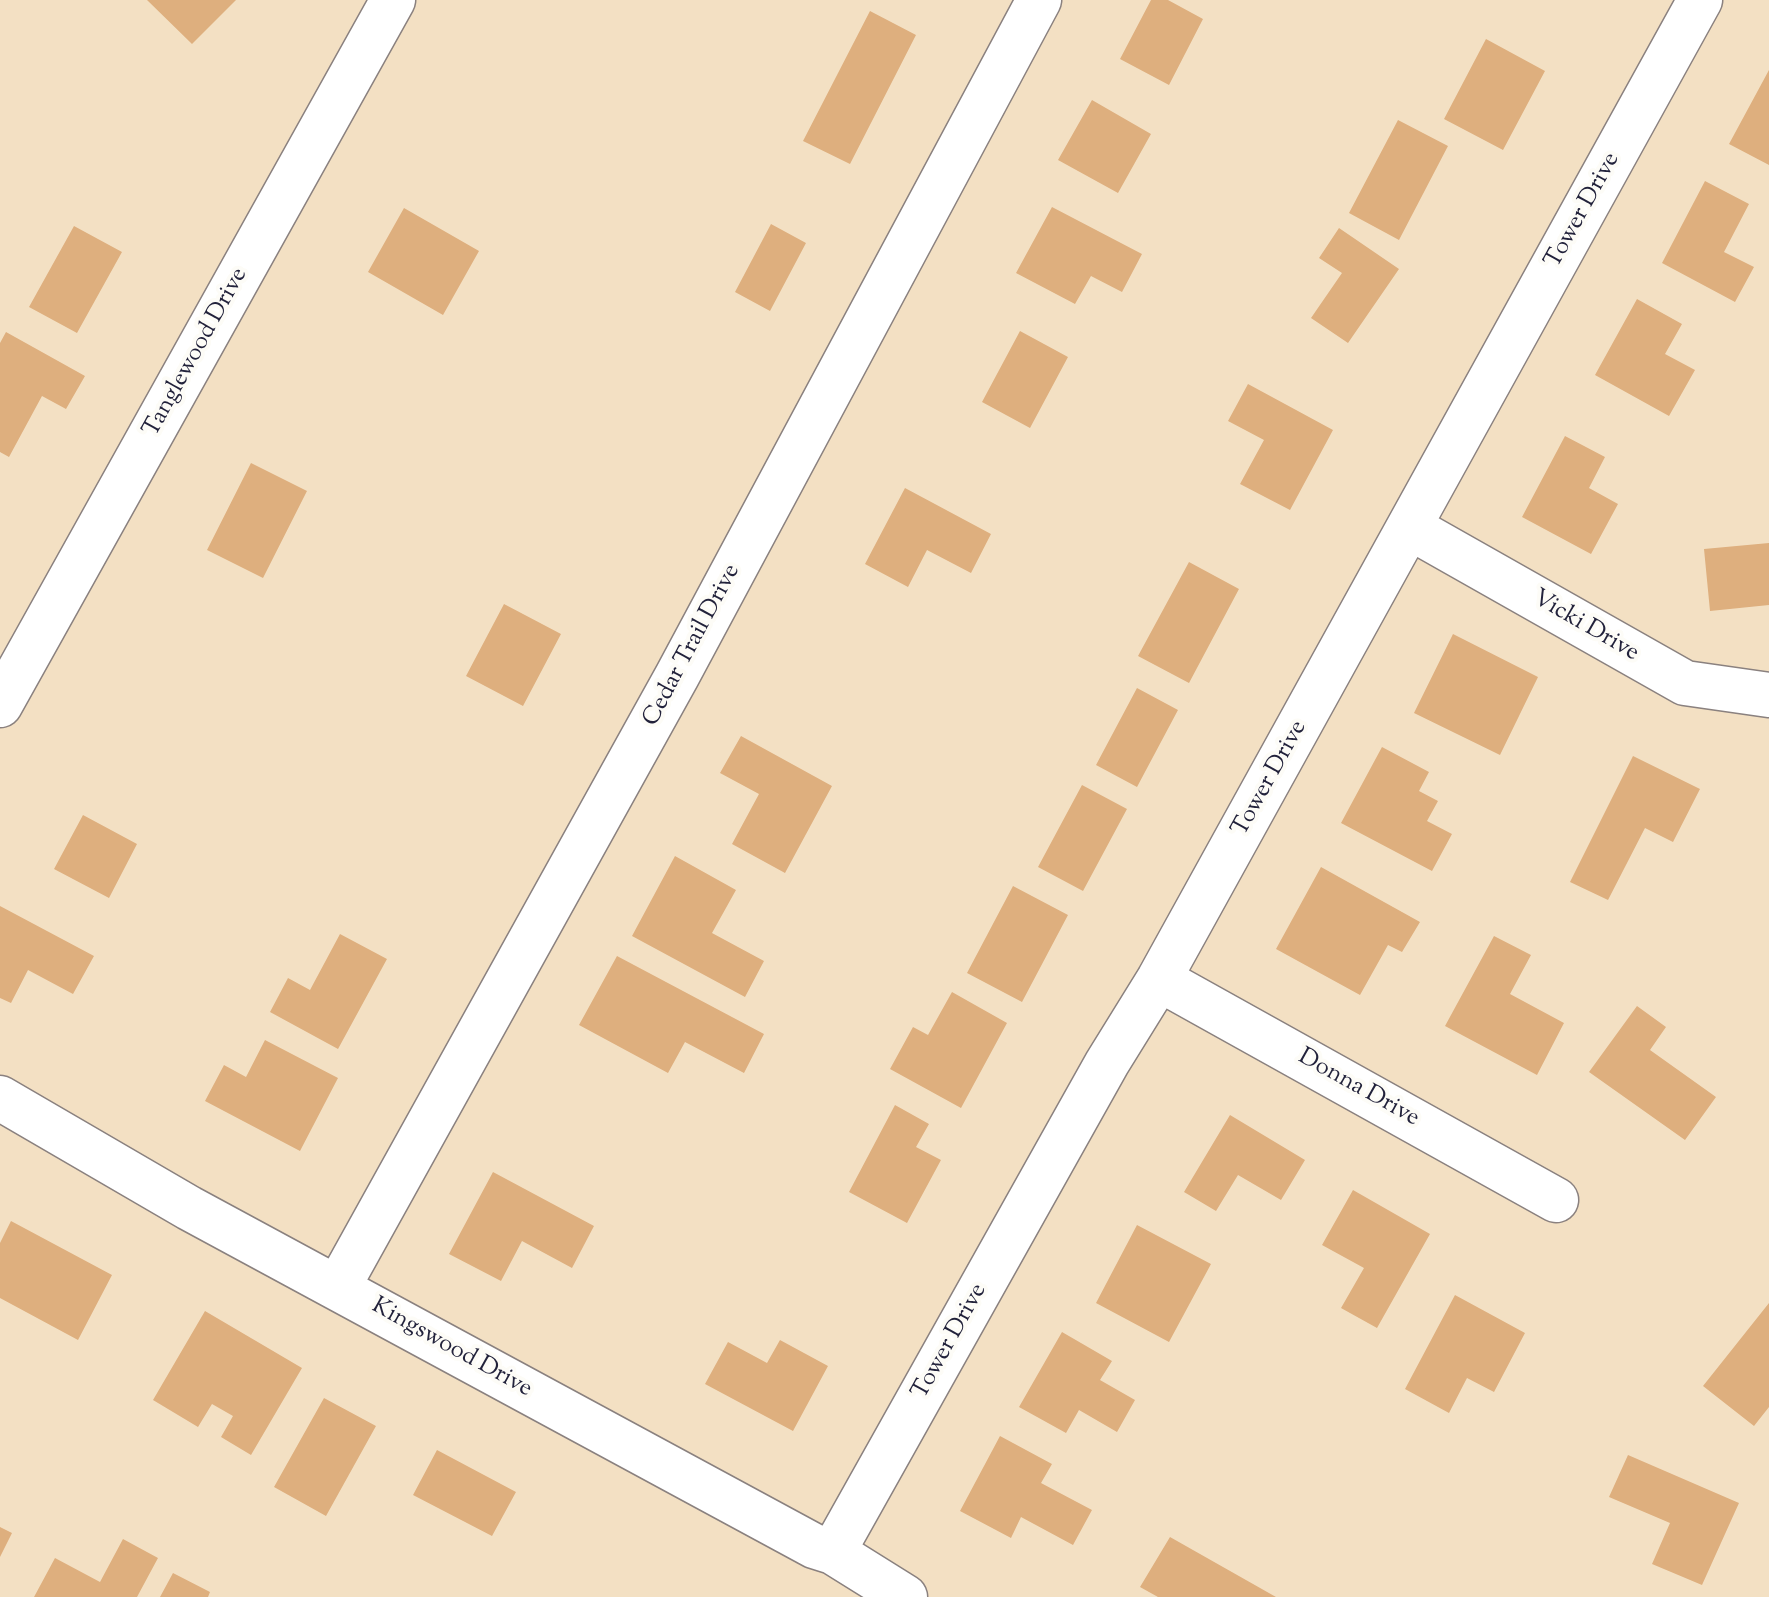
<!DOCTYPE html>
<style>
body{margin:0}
canvas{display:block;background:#f3e0c3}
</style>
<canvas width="1769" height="1597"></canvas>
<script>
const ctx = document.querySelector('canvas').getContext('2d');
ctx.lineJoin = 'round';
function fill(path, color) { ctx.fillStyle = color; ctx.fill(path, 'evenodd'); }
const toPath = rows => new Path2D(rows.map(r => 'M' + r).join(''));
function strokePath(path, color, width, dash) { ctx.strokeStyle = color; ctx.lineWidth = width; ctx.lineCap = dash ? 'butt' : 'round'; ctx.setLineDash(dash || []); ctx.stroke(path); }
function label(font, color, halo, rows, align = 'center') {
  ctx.font = font + ' "Sorts Mill Goudy",serif'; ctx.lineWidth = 8; ctx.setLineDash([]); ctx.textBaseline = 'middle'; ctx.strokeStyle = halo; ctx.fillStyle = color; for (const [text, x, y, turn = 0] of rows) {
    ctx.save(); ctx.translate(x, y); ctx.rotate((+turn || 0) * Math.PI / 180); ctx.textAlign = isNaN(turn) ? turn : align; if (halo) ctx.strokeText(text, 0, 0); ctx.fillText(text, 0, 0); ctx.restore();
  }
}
const building = toPath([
 [147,0,236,0,192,44],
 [1151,0,1168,0,1203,19,1169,85,1120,59],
 [870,11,916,35,850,164,803,141],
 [1486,39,1545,71,1503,150,1444,119],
 [1769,70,1769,165,1729,144],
 [1092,100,1151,134,1118,193,1058,160],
 [1398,120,1448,146,1399,240,1349,213],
 [1705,181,1749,204,1724,252,1754,267,1735,302,1662,263],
 [1052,207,1142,254,1122,292,1091,276,1075,304,1016,273],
 [404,208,479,251,443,315,368,272],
 [771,224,806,243,770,311,735,292],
 [74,226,122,252,77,333,29,307],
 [1339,228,1399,269,1348,343,1311,318,1342,273,1319,258],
 [1637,299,1682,324,1665,354,1695,370,1669,416,1595,375],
 [1020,331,1068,357,1030,428,982,402],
 [6,332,85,376,66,409,42,396,9,457,0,452,0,343],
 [1248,384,1333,430,1290,510,1240,484,1264,440,1228,421],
 [1565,436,1605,457,1589,488,1618,504,1591,554,1522,517],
 [251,463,307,491,263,578,207,550],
 [905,488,991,534,971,573,927,550,908,587,865,564],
 [1769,543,1769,605,1710,611,1704,549],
 [1189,562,1239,589,1189,683,1138,656],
 [504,604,561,634,523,706,466,676],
 [1453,634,1538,677,1500,755,1414,713],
 [1137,688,1178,710,1137,787,1096,765],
 [741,736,832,786,785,873,732,844,759,794,720,773],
 [1382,747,1429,772,1419,791,1438,801,1427,821,1452,834,1432,871,1341,823],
 [1633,756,1700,789,1673,842,1645,828,1608,900,1570,882],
 [1082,785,1127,809,1083,891,1038,867],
 [83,815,137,844,109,898,54,869],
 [675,856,736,890,712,933,764,961,745,997,632,936],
 [1321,867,1420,922,1402,952,1388,945,1360,995,1276,949],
 [1013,886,1068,915,1022,1002,967,973],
 [0,906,94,956,73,994,28,970,11,1003,0,998],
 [340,934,387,959,338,1049,270,1012,288,978,310,990],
 [1494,936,1531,955,1510,994,1564,1023,1537,1075,1445,1026],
 [617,956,764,1034,744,1073,685,1042,668,1073,579,1025],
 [952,992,1007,1023,961,1108,890,1069,913,1027,928,1035],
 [1637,1006,1666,1027,1650,1050,1716,1097,1685,1140,1589,1072],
 [265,1040,338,1078,300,1151,205,1101,224,1065,246,1077],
 [895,1105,929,1124,916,1147,941,1160,907,1223,849,1192],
 [1230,1115,1305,1160,1281,1200,1238,1175,1216,1211,1184,1192],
 [493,1172,594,1226,572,1268,522,1241,501,1281,449,1254],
 [1353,1190,1430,1234,1377,1328,1341,1308,1364,1268,1322,1245],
 [11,1221,112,1275,78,1340,0,1298,0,1243],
 [1137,1225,1211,1264,1169,1342,1096,1303],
 [1455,1295,1525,1333,1494,1392,1467,1378,1449,1413,1405,1389],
 [1769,1303,1769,1407,1754,1426,1703,1386],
 [205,1311,302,1368,251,1455,221,1437,233,1416,212,1404,198,1427,153,1400],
 [1062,1332,1112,1361,1100,1380,1135,1400,1117,1432,1079,1410,1066,1433,1019,1407],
 [780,1340,828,1366,793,1431,705,1384,728,1342,767,1363],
 [324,1398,376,1426,326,1516,274,1487],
 [1000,1436,1052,1464,1041,1483,1092,1510,1073,1545,1021,1517,1011,1538,960,1511],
 [437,1450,516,1492,492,1536,413,1495],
 [1628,1455,1739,1503,1702,1585,1652,1564,1670,1523,1609,1497],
 [0,1527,12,1533,0,1557],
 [1170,1537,1276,1597,1158,1597,1140,1587],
 [123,1539,158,1558,137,1597,34,1597,55,1558,100,1582],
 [173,1573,210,1592,208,1597,160,1597]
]);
const minor = toPath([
 [1411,528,1685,683,1769,695],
 [0,705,393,0],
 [1159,979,1556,1200],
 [0,1098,189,1208,814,1546,833,1552,905,1597],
 [338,1287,677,676,1039,0],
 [833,1552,1107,1063,1159,979,1700,0]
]);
const streetNames = [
 ["Tower Drive",1584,211,-61],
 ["Tanglewood Drive",197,353,-61],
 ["Vicki Drive",1585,627,30],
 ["Cedar Trail Drive",693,646,-62],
 ["Tower Drive",1271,779,-61],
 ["Donna Drive",1358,1089,29],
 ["Tower Drive",951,1342,-61],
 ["Kingswood Drive",451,1349,29]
];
fill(building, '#deaf7e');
strokePath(minor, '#8a817f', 47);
strokePath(minor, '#fff', 44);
label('24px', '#22223b', '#fdfcf7', streetNames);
</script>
